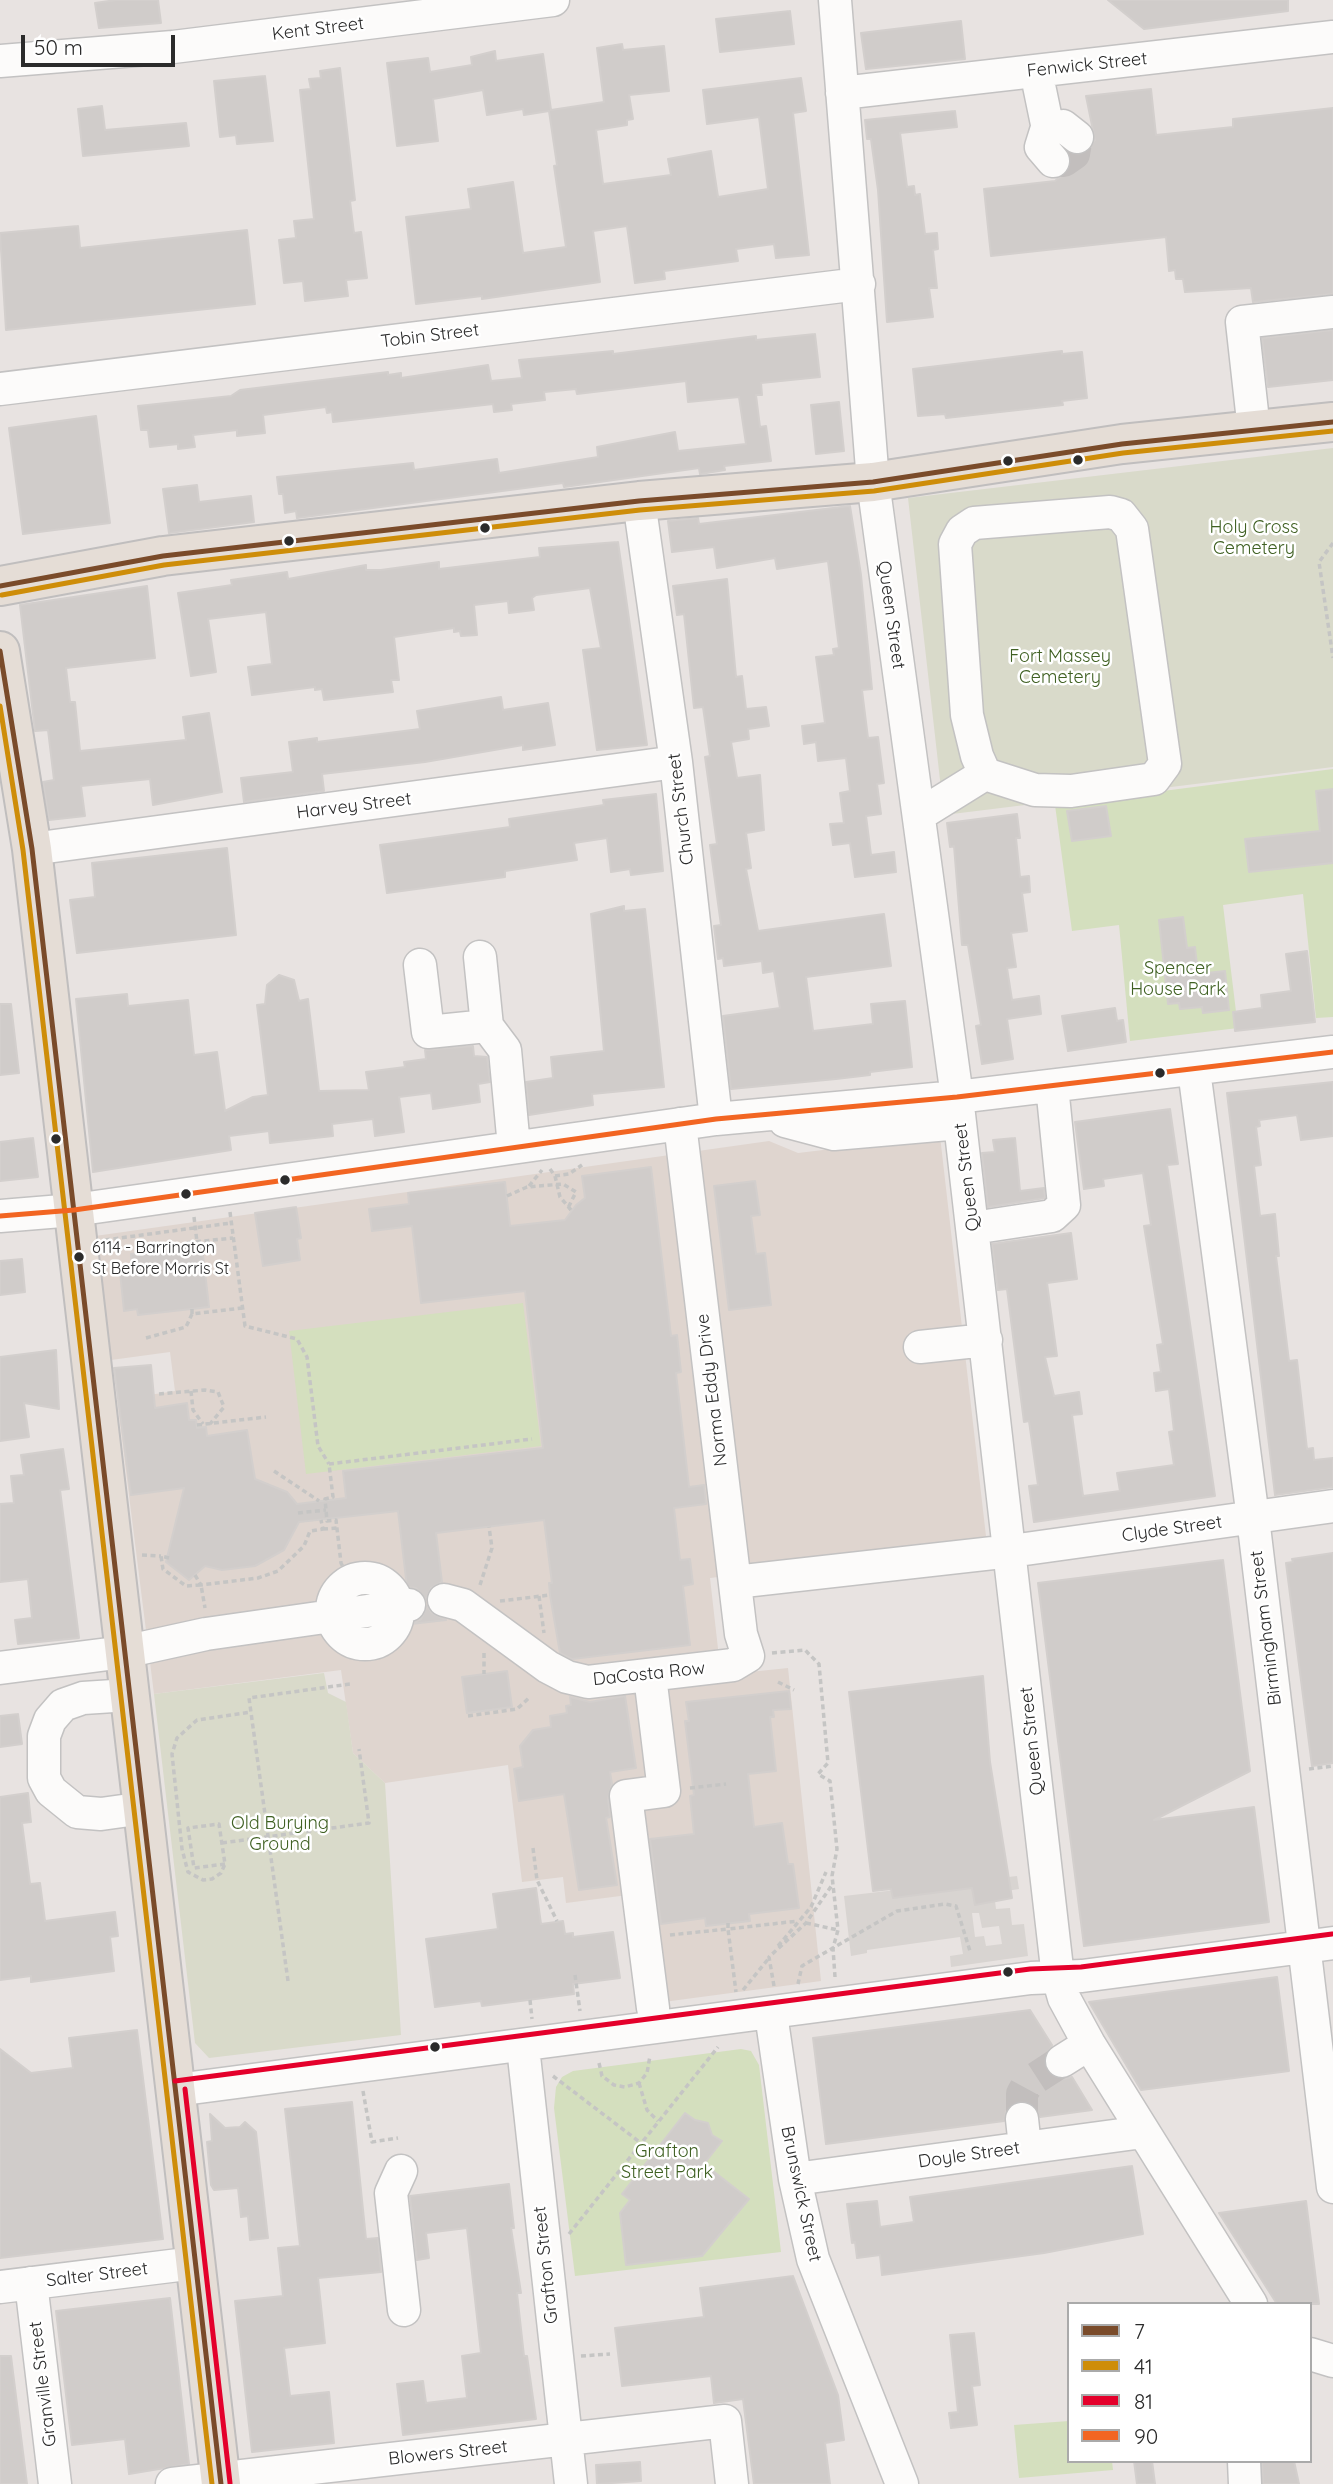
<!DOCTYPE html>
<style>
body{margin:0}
#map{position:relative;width:1333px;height:2484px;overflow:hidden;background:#e8e3e1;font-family:Quicksand,sans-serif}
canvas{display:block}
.legend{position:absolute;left:1067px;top:2302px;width:245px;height:161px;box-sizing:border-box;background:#fff;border:2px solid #aaa;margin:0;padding:9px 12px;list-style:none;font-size:21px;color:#2b2b2b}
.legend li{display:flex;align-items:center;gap:14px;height:35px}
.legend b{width:35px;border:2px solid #aaa}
.scale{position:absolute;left:21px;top:35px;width:154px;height:32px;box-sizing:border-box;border:4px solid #2b2b2b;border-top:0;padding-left:9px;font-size:21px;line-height:24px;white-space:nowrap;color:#2b2b2b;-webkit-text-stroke:5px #fff;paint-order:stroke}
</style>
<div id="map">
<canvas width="1333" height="2484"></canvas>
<ul class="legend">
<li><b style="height:9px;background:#7a4b2a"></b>7</li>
<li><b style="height:9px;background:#ce8d09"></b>41</li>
<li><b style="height:9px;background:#e4002b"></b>81</li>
<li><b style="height:9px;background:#f26522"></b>90</li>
</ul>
<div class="scale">50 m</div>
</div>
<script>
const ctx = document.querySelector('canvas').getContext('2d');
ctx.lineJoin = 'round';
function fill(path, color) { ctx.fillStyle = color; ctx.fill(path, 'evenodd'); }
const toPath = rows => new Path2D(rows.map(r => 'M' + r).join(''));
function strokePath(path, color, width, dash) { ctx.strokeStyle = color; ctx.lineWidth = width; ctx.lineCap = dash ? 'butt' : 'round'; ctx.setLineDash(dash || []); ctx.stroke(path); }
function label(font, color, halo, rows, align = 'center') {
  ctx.font = font + ' Quicksand,sans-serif'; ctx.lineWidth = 5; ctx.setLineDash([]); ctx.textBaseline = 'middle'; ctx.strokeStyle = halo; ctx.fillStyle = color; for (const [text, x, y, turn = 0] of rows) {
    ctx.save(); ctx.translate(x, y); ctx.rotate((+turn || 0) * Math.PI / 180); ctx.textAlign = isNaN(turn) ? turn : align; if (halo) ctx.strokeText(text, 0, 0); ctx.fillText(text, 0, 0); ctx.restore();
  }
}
const education = toPath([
 [940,1136,987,1545,710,1578,721,1675,788,1668,821,1981,641,2005,628,1895,566,1903,563,1877,522,1882,508,1765,385,1783,353,1753,341,1670,154,1694,117,1400,175,1391,170,1352,111,1360,95,1236,769,1141,798,1153]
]);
const green = toPath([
 [1333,769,1333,1017,1316,1018,1303,894,1223,905,1238,1028,1130,1041,1119,925,1072,931,1055,805],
 [523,1303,541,1446,306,1474,289,1331],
 [741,2049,751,2051,759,2065,781,2252,575,2276,554,2108,556,2087,562,2077,573,2071],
 [1069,2421,1069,2461,1112,2461,1113,2470,1019,2478,1014,2425]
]);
const cemetery = toPath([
 [1333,448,1333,767,944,815,908,498],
 [324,1673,328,1693,346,1702,353,1753,385,1783,401,2035,209,2058,195,2043,154,1694]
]);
const plaza = toPath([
 [1017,1876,1019,1889,994,1893,996,1909,1010,1908,1012,1925,1024,1924,1028,1956,951,1967,950,1956,963,1954,960,1937,867,1950,867,1953,851,1956,844,1896],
 [972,1913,979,1913,982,1928,999,1926,1002,1944,986,1946,984,1936,975,1937]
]);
const building = toPath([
 [116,0,158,0,161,23,99,28,95,3,116,0],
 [1108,0,1288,0,1288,11,1144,29,1108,0],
 [790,11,794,44,720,52,716,19,790,11],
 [961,21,965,59,866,69,861,33,961,21],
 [622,44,623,50,664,46,669,91,629,95,633,119,627,120,627,125,596,130,603,184,671,175,668,159,711,151,718,197,768,189,759,117,707,124,703,90,801,78,806,111,793,113,809,255,776,258,774,244,736,249,738,261,664,271,665,279,635,283,627,226,593,231,600,282,482,299,482,296,416,304,406,217,471,209,468,189,513,182,523,253,566,247,554,166,557,165,549,111,524,115,523,109,487,115,483,90,433,99,438,141,397,146,387,63,428,58,430,72,472,65,471,57,495,51,496,61,543,54,551,110,604,102,597,48,622,44],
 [340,68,355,200,350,201,354,233,361,232,367,278,346,280,348,296,305,301,303,281,284,283,279,240,296,238,294,221,314,219,300,90,311,89,309,79,321,78,320,71,340,68],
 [265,76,273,141,237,144,236,135,220,137,214,81,265,76],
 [1151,89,1156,135,1233,127,1233,119,1333,108,1333,294,1253,302,1251,288,1185,292,1183,279,1176,279,1175,270,1169,271,1166,237,991,256,984,189,1055,181,1070,168,1069,153,1084,154,1095,140,1086,96,1151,89],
 [102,106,105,130,186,123,189,146,83,156,78,109,102,106],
 [955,111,957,127,900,133,907,187,914,186,915,195,920,194,925,234,937,233,938,249,933,250,937,288,929,288,933,317,887,322,878,190,871,139,867,139,865,120,955,111],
 [78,226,80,248,247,230,255,304,6,330,0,233,78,226],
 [1333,330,1333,380,1268,387,1262,338,1333,330],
 [815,334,820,377,761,383,762,395,756,395,760,427,766,426,771,461,724,466,725,470,700,474,699,468,564,487,563,483,297,518,296,511,285,513,283,494,279,494,277,477,413,463,414,470,497,459,499,473,598,457,597,447,675,432,678,451,746,444,739,397,688,402,686,381,577,394,576,389,544,392,545,400,511,404,512,410,494,412,493,404,333,422,332,412,327,413,326,407,263,415,265,433,237,436,237,430,193,435,195,447,178,449,178,444,150,447,148,430,141,430,138,406,231,396,240,390,388,372,388,375,401,373,401,378,488,365,491,381,522,378,519,360,613,351,613,354,756,336,756,340,815,334],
 [1062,351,1062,354,1082,352,1087,398,1062,401,1063,405,946,418,945,414,918,416,913,369,1062,351],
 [839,402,844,451,816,454,811,405,839,402],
 [96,416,110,523,23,534,9,428,96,416],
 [197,485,199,502,251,496,254,522,169,533,163,489,197,485],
 [850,506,861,575,872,689,862,690,868,738,878,737,884,783,877,784,881,814,866,816,871,855,894,852,896,872,855,877,850,843,833,845,830,824,844,823,840,793,850,791,846,758,818,761,816,742,804,744,802,726,825,723,816,657,834,655,833,649,839,648,828,561,777,569,775,558,717,568,714,547,672,552,668,521,698,518,699,524,850,506],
 [618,542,647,745,597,750,583,650,601,648,590,588,536,595,532,598,534,610,509,613,508,601,474,605,477,635,461,636,460,631,454,632,454,628,394,637,399,680,391,680,393,692,324,700,322,689,315,690,315,687,252,695,248,667,272,664,266,612,208,619,216,672,191,676,178,593,232,585,231,580,287,572,288,579,366,565,366,570,381,570,439,562,439,569,540,557,539,548,618,542],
 [727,579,736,677,742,676,746,709,766,707,769,726,748,729,749,739,731,742,737,778,760,775,764,830,746,833,751,868,746,869,758,931,884,914,891,966,806,977,813,1031,873,1024,871,1004,905,1001,912,1067,870,1072,870,1075,836,1079,731,1089,723,1016,780,1008,774,971,763,973,762,961,724,966,723,958,718,959,714,926,721,925,710,845,717,844,705,757,710,756,703,707,694,708,684,614,677,615,673,586,727,579],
 [147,586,155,658,66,668,70,702,75,702,80,751,186,740,183,717,209,713,222,792,153,805,150,779,81,786,85,816,49,820,43,782,54,780,48,730,35,731,20,605,147,586],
 [501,697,503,710,548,703,555,745,523,750,523,745,425,762,322,774,324,791,244,802,241,778,293,772,289,742,317,738,317,742,420,729,417,711,501,697],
 [1333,789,1333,863,1249,872,1245,839,1320,831,1316,791,1333,789],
 [656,794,663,871,631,875,630,869,611,872,607,838,574,843,577,860,505,871,505,877,387,893,380,845,510,827,509,819,604,805,603,800,656,794],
 [1106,806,1111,836,1072,841,1067,811,1106,806],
 [1017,814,1020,838,1016,838,1020,877,1029,876,1030,892,1022,893,1027,931,1011,933,1016,967,1007,968,1012,1000,1039,996,1041,1014,1007,1019,1013,1059,982,1064,976,1026,981,1025,968,945,962,945,954,846,950,847,947,823,1017,814],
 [227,848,236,935,77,953,70,900,95,897,92,863,227,848],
 [624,906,624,911,645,909,664,1087,592,1094,593,1105,529,1115,526,1082,553,1078,551,1057,604,1051,591,914,624,906],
 [1183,917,1187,948,1195,947,1198,974,1225,971,1229,1010,1203,1013,1202,1007,1180,1009,1179,1003,1168,1004,1159,920,1183,917],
 [1307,951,1315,1022,1235,1031,1233,1012,1262,1008,1261,995,1291,991,1286,954,1307,951],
 [279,975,294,980,299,1001,308,999,319,1091,369,1090,366,1072,405,1067,404,1062,426,1059,425,1050,473,1046,474,1056,487,1057,490,1082,478,1084,480,1102,433,1109,431,1093,399,1097,404,1132,375,1136,373,1119,332,1124,333,1136,270,1143,269,1131,229,1136,231,1150,93,1172,76,999,127,994,128,1006,188,1000,194,1055,217,1052,225,1111,253,1097,268,1095,257,1005,265,1004,267,985,279,975],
 [0,1004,11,1004,19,1073,0,1075,0,1004],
 [1115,1008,1117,1021,1123,1020,1126,1042,1068,1051,1062,1016,1115,1008],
 [1333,1082,1333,1136,1301,1140,1297,1115,1259,1120,1260,1126,1256,1127,1261,1165,1254,1166,1260,1216,1275,1214,1279,1256,1276,1256,1289,1361,1297,1360,1307,1449,1313,1448,1314,1460,1333,1458,1333,1487,1275,1495,1227,1093,1333,1082],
 [1170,1109,1178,1164,1167,1165,1215,1496,1034,1522,1029,1486,1038,1485,1029,1421,1024,1422,1007,1289,998,1290,992,1244,1071,1233,1077,1279,1047,1283,1057,1356,1045,1357,1054,1396,1079,1392,1082,1414,1072,1415,1083,1496,1120,1491,1117,1473,1174,1465,1169,1432,1174,1431,1169,1389,1156,1391,1154,1373,1161,1372,1157,1345,1163,1344,1144,1226,1151,1225,1143,1173,1103,1179,1104,1186,1084,1189,1075,1122,1170,1109],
 [33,1138,38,1177,0,1181,0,1142,33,1138],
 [1015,1138,1020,1191,1044,1188,1045,1198,988,1207,982,1153,995,1152,993,1140,1015,1138],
 [651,1167,671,1336,677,1335,681,1372,676,1373,689,1487,704,1485,706,1504,674,1508,680,1560,690,1559,693,1584,683,1586,690,1645,572,1659,560,1653,550,1595,549,1583,552,1583,544,1520,436,1533,442,1582,431,1588,426,1600,416,1588,407,1587,398,1511,299,1522,284,1550,255,1566,222,1570,205,1566,189,1580,166,1562,184,1488,131,1495,114,1368,151,1365,155,1408,187,1403,189,1420,196,1420,197,1428,206,1427,207,1436,247,1430,255,1479,287,1492,297,1504,346,1498,343,1471,543,1448,525,1291,421,1303,412,1226,372,1231,369,1209,409,1204,408,1193,505,1182,510,1226,565,1220,576,1205,585,1198,582,1176,651,1167],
 [755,1181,760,1215,751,1216,756,1254,765,1253,771,1305,729,1310,714,1186,755,1181],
 [296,1207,301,1238,297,1239,300,1260,263,1266,255,1213,296,1207],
 [202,1246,209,1307,138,1315,137,1309,124,1311,120,1272,132,1270,131,1254,202,1246],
 [22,1259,25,1292,0,1295,0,1261,22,1259],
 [56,1350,59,1409,24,1403,29,1437,0,1441,0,1357,56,1350],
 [63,1449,69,1489,60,1490,79,1638,18,1644,15,1620,32,1618,28,1579,0,1582,0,1504,14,1503,11,1476,24,1475,21,1455,63,1449],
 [1333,1553,1333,1763,1312,1766,1286,1563,1293,1562,1292,1559,1333,1553],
 [1223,1560,1250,1771,1154,1820,1254,1807,1269,1922,1084,1946,1038,1583,1223,1560],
 [427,1606,432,1613,446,1620,411,1624,421,1619,427,1606],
 [507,1671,512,1707,467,1713,462,1677,507,1671],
 [983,1676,990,1762,1012,1898,975,1905,972,1888,893,1898,891,1889,873,1891,849,1692,983,1676],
 [789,1691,791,1709,773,1710,774,1717,770,1717,776,1771,748,1774,754,1827,782,1823,788,1864,793,1864,799,1908,749,1914,750,1921,706,1926,705,1918,661,1924,650,1839,694,1834,690,1796,694,1795,685,1721,689,1721,686,1702,789,1691],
 [625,1696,636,1768,610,1772,612,1784,608,1798,610,1817,606,1818,617,1885,579,1890,564,1794,519,1801,514,1769,523,1767,520,1746,533,1730,551,1727,550,1716,567,1713,566,1706,571,1705,570,1697,590,1702,625,1696],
 [18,1714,22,1744,0,1747,0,1716,18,1714],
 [28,1793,31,1822,22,1823,30,1884,40,1883,45,1921,115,1912,118,1936,110,1937,114,1971,31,1982,31,1976,0,1980,0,1797,28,1793],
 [536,1888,541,1924,563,1921,565,1934,573,1933,573,1937,613,1932,620,1978,573,1984,574,1994,482,2006,481,2001,435,2007,426,1939,498,1929,493,1894,536,1888],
 [1277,1977,1289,2071,1141,2090,1089,2002,1277,1977],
 [1030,2010,1052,2045,1044,2061,1047,2071,1062,2079,1072,2077,1092,2110,1040,2117,1030,2103,1019,2101,1006,2111,1004,2121,826,2144,813,2038,1030,2010],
 [137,2030,163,2239,0,2258,0,2049,31,2073,73,2068,69,2038,137,2030],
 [352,2102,366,2239,378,2238,381,2272,318,2278,325,2343,284,2348,290,2396,329,2392,334,2443,252,2452,235,2301,283,2296,278,2248,300,2246,285,2109,352,2102],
 [685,2113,695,2120,708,2123,712,2135,722,2141,704,2164,749,2199,702,2256,626,2265,620,2213,630,2200,622,2194,685,2113],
 [210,2114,225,2128,240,2127,245,2122,256,2132,268,2238,250,2240,248,2216,241,2217,238,2188,214,2190,211,2185,207,2142,212,2141,210,2114],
 [1132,2166,1143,2234,1044,2253,882,2275,880,2255,857,2258,855,2242,852,2243,847,2204,877,2201,880,2227,914,2222,910,2197,1132,2166],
 [509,2184,514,2228,511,2228,521,2293,517,2293,524,2356,527,2356,536,2419,403,2435,397,2384,423,2381,426,2403,467,2398,462,2356,481,2353,467,2228,426,2233,429,2258,417,2260,410,2196,509,2184],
 [1306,2201,1319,2304,1277,2304,1219,2213,1306,2201],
 [793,2276,838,2395,844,2440,825,2443,830,2484,754,2484,743,2399,714,2403,711,2376,622,2386,615,2328,704,2317,700,2288,793,2276],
 [170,2298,189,2464,129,2474,125,2439,72,2445,56,2311,170,2298],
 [974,2333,980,2385,972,2386,977,2425,951,2428,949,2413,958,2412,950,2335,974,2333],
 [0,2356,11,2356,27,2484,0,2484,0,2356],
 [1134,2461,1152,2461,1155,2484,1137,2484,1134,2461],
 [1262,2461,1294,2461,1299,2484,1263,2484,1262,2461],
 [640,2462,641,2481,597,2484,596,2465,640,2462]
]);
const minorTunnel = toPath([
 [1053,161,1064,161,1074,154,1077,137],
 [1022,2119,1022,2094,1028,2083,1062,2061]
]);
const path = toPath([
 [1333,543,1319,562,1333,658],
 [550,1169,555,1176,560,1197,571,1210],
 [555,1176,569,1174,582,1165],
 [529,1186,542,1170],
 [507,1196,527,1187,563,1184,576,1192,568,1208],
 [230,1212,245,1326,297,1339,307,1357,318,1446,329,1464],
 [194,1217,197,1242],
 [105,1240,231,1223],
 [184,1248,184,1243,233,1238],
 [192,1309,192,1314,242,1308],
 [146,1338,186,1327,192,1314],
 [191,1391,193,1410,203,1424],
 [159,1394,205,1390,218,1392,224,1407,210,1424],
 [197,1425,266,1417],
 [274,1471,319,1501],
 [298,1513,326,1510],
 [323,1529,337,1528],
 [142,1555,161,1556],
 [169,1558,161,1556,163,1569,186,1586,201,1585,205,1608],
 [195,1575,201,1585,258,1578,278,1571,304,1546,310,1531,323,1529,321,1520],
 [350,1581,341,1563,336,1520,327,1521,325,1499,333,1497,329,1464,532,1439],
 [480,1585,492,1548,489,1527],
 [539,1596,544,1633],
 [500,1601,550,1595],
 [484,1653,484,1674],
 [772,1653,805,1650,819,1664,828,1763,818,1774,830,1781,837,1849,832,1876,838,1930,833,1948,802,1966,798,1984],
 [778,1682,794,1690],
 [468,1716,517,1709,530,1697],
 [1309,1769,1333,1766],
 [690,1788,726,1784],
 [222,1843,369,1823,359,1749],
 [533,1848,537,1880,557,1921],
 [225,1864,194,1868,188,1828,219,1824,225,1864,221,1873,212,1879,203,1880,188,1872,182,1849,172,1754,177,1738,197,1720,251,1712],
 [728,1923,728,1929,798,1921],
 [806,1923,838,1930],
 [670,1935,728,1929,736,1992],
 [778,1946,811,1907,826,1872],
 [575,1975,580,2011],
 [835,1977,833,1948,897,1911,945,1904,956,1906,970,1951],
 [288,1981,249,1698,350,1684],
 [774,1986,769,1957,806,1923,832,1885],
 [743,1990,769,1958],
 [530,2000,532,2019],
 [599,2063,602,2076,614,2085,625,2087,639,2083,647,2073,650,2056],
 [553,2076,641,2143],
 [639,2083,647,2110,658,2121],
 [363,2091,372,2142,398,2138],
 [569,2234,718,2047],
 [581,2356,610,2354]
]);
const minor = toPath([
 [835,0,873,482,957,1097,1058,1977,1064,1998,1089,2044,1251,2304],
 [0,61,173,47,553,0],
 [1036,71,1048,129],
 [842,93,1333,37],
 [1053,161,1041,147,1046,131,1063,126,1077,137],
 [0,389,859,284],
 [1254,430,1242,322,1333,312],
 [639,501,676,762,716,1119],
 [919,815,985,774,1035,790,1071,791,1154,779,1165,764,1132,529,1121,515,1110,512,974,523,962,531,955,544,967,715,977,756,985,774],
 [32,849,676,762],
 [480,957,487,1026],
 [420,965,428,1032,487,1026,505,1050,514,1147],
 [1194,1070,1253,1518,1333,2187],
 [785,1121,834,1134,960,1123],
 [0,1216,74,1210,716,1119,957,1097,1333,1052],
 [973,1228,1052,1216,1064,1205,1052,1086],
 [920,1347,986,1340],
 '332 1611a33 33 0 1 1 66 0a33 33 0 1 1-66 0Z',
 [735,1582,1011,1551,1333,1506],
 [444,1600,463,1605,548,1667,567,1677,588,1682,733,1665,748,1656,741,1634,680,1124],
 [0,1668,124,1652,206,1634,409,1605],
 [650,1676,664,1791,626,1796,653,2008],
 [129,1695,83,1698,63,1705,50,1720,44,1736,44,1778,51,1791,77,1812,101,1814,144,1808],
 [771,2014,795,2179,813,2259,902,2484],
 [523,2047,571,2484],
 [1062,2061,1089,2044],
 [176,2090,1031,1978,1082,1976,1333,1943],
 [1022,2119,1025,2147],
 [401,2171,391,2193,404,2310],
 [795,2179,1143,2132],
 [31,2283,55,2484],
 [0,2287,195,2263],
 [1310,2354,1333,2361],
 [1244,2461,1245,2484],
 [172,2484,725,2421,732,2484]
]);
const major = toPath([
 [0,586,163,556,639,501,873,482,1122,444,1333,422],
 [0,651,32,849,221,2484]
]);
const bus1 = toPath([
 [0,586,163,556,639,501,873,482,1122,444,1333,422],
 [0,651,32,849,221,2484]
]);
const bus2 = toPath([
 [2,595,164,565,640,510,874,491,1123,453,1333,431],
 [0,706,23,850,212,2484]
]);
const bus3 = toPath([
 [175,2081,1030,1969,1081,1967,1332,1934],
 [185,2089,230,2483]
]);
const bus4 = toPath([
 [0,1216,74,1210,716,1119,957,1097,1333,1052]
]);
const markers = [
 [1078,460,6,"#2b2b2b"],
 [1008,461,6,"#2b2b2b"],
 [485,528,6,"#2b2b2b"],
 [289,541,6,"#2b2b2b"],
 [1160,1073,6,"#2b2b2b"],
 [56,1139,6,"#2b2b2b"],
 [285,1180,6,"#2b2b2b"],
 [186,1194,6,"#2b2b2b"],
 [79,1257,6,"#2b2b2b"],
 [1008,1972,6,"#2b2b2b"],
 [435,2047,6,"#2b2b2b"]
];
const busNames = [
 ["6114 - Barrington",92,1248],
 ["St Before Morris St",92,1269]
];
const streetNames = [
 ["Kent Street",318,29,-7],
 ["Fenwick Street",1087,65,-6],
 ["Tobin Street",430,336,-7],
 ["Queen Street",891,615,82],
 ["Harvey Street",354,806,-7],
 ["Church Street",681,809,-97],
 ["Queen Street",967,1177,-97],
 ["Norma Eddy Drive",712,1390,-97],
 ["Clyde Street",1172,1529,-8],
 ["Birmingham Street",1266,1628,-97],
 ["DaCosta Row",649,1674,-6],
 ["Queen Street",1032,1741,-96],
 ["Doyle Street",969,2155,-8],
 ["Brunswick Street",801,2194,78],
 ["Grafton Street",546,2265,-96],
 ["Salter Street",97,2275,-7],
 ["Granville Street",43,2384,-97],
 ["Blowers Street",448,2453,-6]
];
const parkNames = [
 ["Holy Cross",1254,528],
 ["Cemetery",1254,549],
 ["Fort Massey",1060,657],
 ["Cemetery",1060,678],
 ["Spencer",1178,969],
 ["House Park",1178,990],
 ["Old Burying",280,1824],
 ["Ground",280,1845],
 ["Grafton",667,2152],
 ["Street Park",667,2173]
];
fill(education, '#dfd5cf');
fill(green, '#d4dfbe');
fill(cemetery, '#d9daca');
fill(plaza, '#d8d4d1');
fill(building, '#d0ccca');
strokePath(building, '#d3cfcd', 2);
strokePath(minorTunnel, '#c2bebd', 32, [32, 16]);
strokePath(minor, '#c3c2c2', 35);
strokePath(major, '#c0bebe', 42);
strokePath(path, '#c5c5c4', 3.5, [5, 3.5]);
strokePath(minor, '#fcfbfa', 32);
strokePath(major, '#e5ddd6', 38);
strokePath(bus1, '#7a4b2a', 5);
strokePath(bus2, '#ce8d09', 5);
strokePath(bus3, '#e4002b', 5);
strokePath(bus4, '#f26522', 5);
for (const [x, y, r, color] of markers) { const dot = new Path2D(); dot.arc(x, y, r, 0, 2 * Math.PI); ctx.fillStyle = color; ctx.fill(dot); strokePath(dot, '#fff', 2.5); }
label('16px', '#2b2b2b', '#fff', busNames, 'left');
label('18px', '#2b2b2b', '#fff', streetNames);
label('18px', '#3f6022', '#fff', parkNames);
</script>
